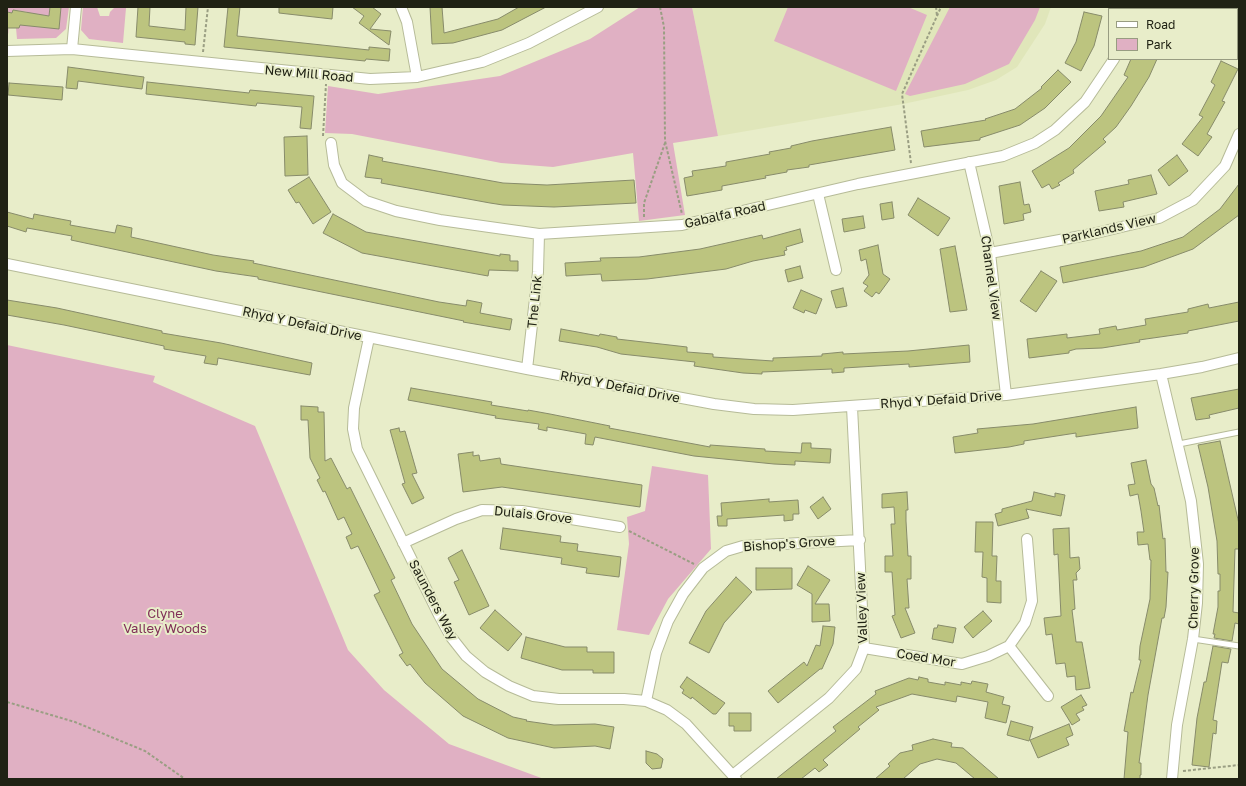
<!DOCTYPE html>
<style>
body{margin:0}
#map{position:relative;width:1246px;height:786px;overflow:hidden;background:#e8edc9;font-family:"Golos Text",sans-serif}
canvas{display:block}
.frame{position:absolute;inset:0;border:8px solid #202214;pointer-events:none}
.legend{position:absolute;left:1108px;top:8px;width:130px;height:52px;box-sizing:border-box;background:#e8edc9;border:1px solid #989c81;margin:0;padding:5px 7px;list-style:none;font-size:12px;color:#202214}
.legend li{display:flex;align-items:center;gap:8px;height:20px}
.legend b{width:20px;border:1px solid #989c81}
</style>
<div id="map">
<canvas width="1246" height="786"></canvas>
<div class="frame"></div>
<ul class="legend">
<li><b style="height:5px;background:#fff"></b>Road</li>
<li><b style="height:11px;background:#e0b0c3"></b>Park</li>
</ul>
</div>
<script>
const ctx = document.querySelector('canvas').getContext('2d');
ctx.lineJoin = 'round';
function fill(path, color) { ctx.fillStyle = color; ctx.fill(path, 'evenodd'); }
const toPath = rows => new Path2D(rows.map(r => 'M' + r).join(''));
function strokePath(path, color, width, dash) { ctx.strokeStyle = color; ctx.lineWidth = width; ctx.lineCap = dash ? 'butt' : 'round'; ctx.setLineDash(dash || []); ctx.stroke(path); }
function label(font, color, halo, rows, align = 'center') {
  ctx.font = font + ' "Golos Text",sans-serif'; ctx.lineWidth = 4; ctx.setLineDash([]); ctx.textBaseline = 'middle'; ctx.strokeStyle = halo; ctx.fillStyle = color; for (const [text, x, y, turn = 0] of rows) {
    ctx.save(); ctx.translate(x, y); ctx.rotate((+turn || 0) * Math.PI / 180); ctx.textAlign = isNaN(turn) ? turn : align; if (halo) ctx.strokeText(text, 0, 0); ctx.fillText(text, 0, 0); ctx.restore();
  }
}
const built = toPath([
 [692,7,1051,7,1045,24,1017,67,996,80,968,90,903,104,718,136]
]);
const green = toPath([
 [7,7,50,7,49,16,30,14,58,29,61,7,69,7,66,29,56,38,17,39,16,28,19,28,20,24,26,24,27,12,13,10,7,39,11,13,7,12],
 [83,7,97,7,100,16,109,16,110,12,114,8,126,8,123,43,89,39,81,30],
 [640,7,692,7,718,136,673,143,685,215,639,221,633,153,553,167,501,163,352,134,325,133,328,86,378,94,500,76,590,39],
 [788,7,908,7,927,15,896,91,774,41],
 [950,7,1040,7,1035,20,1009,64,965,84,910,96,905,94],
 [7,345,155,376,153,382,255,426,348,650,384,690,449,744,544,779,7,779],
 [652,466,708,475,711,549,668,599,649,635,617,630,629,544,627,517,645,511]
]);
const building = toPath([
 [50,7,61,7,59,29,20,25,19,28,7,28,7,12,12,13,13,10,49,16,50,7],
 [138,7,150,7,149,26,185,30,186,7,198,7,195,45,185,44,185,42,136,37,138,7],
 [228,7,240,7,237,36,369,50,369,47,390,49,389,61,366,59,365,61,224,47,228,7],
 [279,7,333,7,332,19,279,13,279,7],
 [352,7,372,7,381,14,370,29,391,31,389,45,359,23,364,16,352,7],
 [430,7,442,7,444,33,498,19,519,7,546,7,502,30,453,43,432,44,430,7],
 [1084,12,1102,16,1094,46,1081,71,1065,63,1076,42,1084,12],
 [1131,59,1157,59,1149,77,1131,106,1116,127,1103,139,1106,142,1073,170,1074,173,1058,183,1060,185,1052,189,1049,184,1042,188,1032,171,1069,148,1101,116,1128,77,1124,75,1131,59],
 [1221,61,1238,69,1222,101,1225,102,1207,134,1212,137,1198,156,1182,144,1203,117,1199,115,1215,85,1211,82,1221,61],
 [68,67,144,77,142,89,78,81,77,89,66,88,68,67],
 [1058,70,1071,82,1045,108,1020,125,980,138,980,140,924,147,921,131,986,120,985,119,1015,109,1042,88,1041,87,1058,70],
 [147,82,249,93,250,90,314,96,311,129,300,128,302,107,257,103,256,106,146,94,147,82],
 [9,83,63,87,62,100,8,95,9,83],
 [891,127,895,150,809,165,809,167,787,170,787,172,765,176,766,178,722,186,722,190,687,196,684,178,693,176,692,171,726,166,726,162,770,154,769,152,791,148,791,146,812,141,891,127],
 [307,136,308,175,285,176,284,137,307,136],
 [369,155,383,158,382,161,503,183,547,185,634,180,636,203,554,207,503,205,490,203,381,183,382,179,365,177,369,155],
 [1177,155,1188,171,1169,186,1158,170,1177,155],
 [1151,175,1157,194,1123,202,1124,207,1099,211,1095,191,1129,184,1128,180,1151,175],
 [309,177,331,212,313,224,299,202,296,203,288,190,309,177],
 [1020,182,1024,205,1029,204,1031,212,1023,214,1024,220,1004,224,999,186,1020,182],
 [1239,184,1239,215,1193,249,1144,267,1063,283,1060,267,1141,251,1183,237,1220,209,1239,184],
 [918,198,950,218,938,236,908,215,918,198],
 [892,202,894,218,882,220,880,204,892,202],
 [7,212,33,219,34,214,71,221,70,225,115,233,117,225,132,228,131,237,213,255,254,261,253,263,439,302,466,306,467,300,482,303,480,313,512,319,510,330,463,322,464,321,258,279,258,277,216,271,71,240,72,236,27,228,26,232,7,226,7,212],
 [333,214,366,232,500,256,500,254,510,255,510,261,518,261,518,271,489,270,488,276,362,253,323,233,333,214],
 [863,216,865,228,844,232,842,219,863,216],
 [800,229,803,242,786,247,787,250,784,251,785,255,753,261,726,269,647,279,602,281,601,274,566,276,565,263,601,261,600,258,639,257,700,249,762,235,763,239,800,229],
 [878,245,883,274,890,279,879,294,876,292,872,297,864,291,868,286,863,283,869,275,866,259,861,261,859,250,878,245],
 [955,246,967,310,950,312,940,249,955,246],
 [800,266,803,278,788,282,785,270,800,266],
 [1041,271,1057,281,1036,312,1020,301,1041,271],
 [843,288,847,306,836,308,831,291,843,288],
 [801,290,822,299,816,314,805,310,804,313,793,308,801,290],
 [7,300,57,308,162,331,162,333,221,343,312,363,310,375,218,358,217,365,204,363,206,356,164,349,164,346,64,325,7,315,7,300],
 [1239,302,1239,321,1188,331,1188,333,1139,340,1140,342,1102,348,1076,349,1069,351,1069,353,1029,358,1027,339,1067,334,1067,338,1100,334,1099,329,1116,326,1117,330,1146,325,1145,319,1188,312,1188,309,1208,304,1209,308,1239,302],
 [561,329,599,336,600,334,617,337,617,339,687,347,687,352,713,354,713,357,773,361,773,358,822,356,822,354,843,352,843,354,908,351,969,345,970,362,909,367,909,364,844,368,844,372,832,373,832,369,762,372,762,374,743,373,694,366,695,362,621,354,597,347,559,341,561,329],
 [411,388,492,402,491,405,528,411,528,410,550,414,610,426,609,428,710,447,710,445,765,449,765,451,801,453,802,443,811,443,811,448,831,449,830,463,795,461,795,465,774,464,694,456,595,437,593,445,585,444,586,434,547,427,547,431,538,429,539,424,495,418,496,416,408,400,411,388],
 [1239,389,1239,408,1209,415,1210,418,1196,420,1191,398,1239,389],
 [301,406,318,407,318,412,324,412,325,461,331,458,347,489,350,487,395,578,391,580,412,624,442,669,478,699,513,717,527,720,526,721,554,725,595,724,614,727,610,749,595,746,554,748,508,738,463,716,425,683,410,664,407,666,399,655,403,653,374,595,380,592,370,571,358,546,351,549,346,537,352,534,344,517,338,520,325,491,323,492,317,480,320,478,310,458,308,420,301,420,301,406],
 [1136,407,1138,428,1076,437,1076,433,1024,441,1024,444,1009,447,955,453,953,437,978,433,977,429,1033,424,1136,407],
 [399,428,400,432,405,431,417,473,412,474,424,498,412,504,402,484,405,483,390,430,399,428],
 [1220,441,1239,524,1239,549,1235,549,1233,612,1239,613,1239,624,1235,623,1232,641,1214,638,1215,634,1213,634,1218,607,1218,591,1220,591,1220,574,1218,574,1217,541,1208,487,1198,445,1220,441],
 [473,452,473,456,479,455,480,461,500,458,501,464,642,485,640,507,502,487,463,492,458,454,473,452],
 [1146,460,1151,484,1154,488,1158,506,1159,505,1163,539,1165,538,1166,572,1168,572,1166,607,1164,618,1162,618,1148,695,1139,763,1141,763,1141,775,1140,775,1140,779,1124,779,1128,732,1124,731,1131,692,1133,693,1141,660,1139,660,1140,646,1150,599,1151,560,1150,560,1148,544,1138,545,1137,532,1144,532,1141,511,1138,494,1130,496,1128,485,1135,484,1131,463,1146,460],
 [907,492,908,510,906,510,906,521,908,556,911,556,911,579,907,579,909,608,905,608,915,633,901,638,892,616,895,615,892,572,885,572,885,556,893,556,891,524,895,524,894,507,882,508,882,494,907,492],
 [1034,492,1055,497,1055,493,1065,495,1061,516,1026,509,1029,518,998,526,995,514,1002,512,1002,509,1032,501,1034,492],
 [823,497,831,509,818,519,810,507,823,497],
 [769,499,769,502,798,500,799,514,793,514,793,520,784,521,784,515,727,519,727,526,718,526,717,516,722,516,721,503,769,499],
 [976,522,993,522,992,556,997,556,996,581,1001,581,1001,603,987,602,987,578,982,577,983,552,975,552,976,522],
 [503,528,561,536,560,542,578,544,577,551,621,557,619,577,586,573,587,568,561,564,562,558,500,549,503,528],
 [1069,528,1070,558,1079,557,1080,569,1076,573,1077,580,1073,580,1075,609,1072,610,1076,642,1082,642,1090,688,1076,690,1075,676,1067,677,1065,663,1056,664,1052,634,1046,635,1044,618,1061,616,1058,554,1054,555,1053,529,1069,528],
 [462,550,489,606,469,615,454,582,459,580,448,558,462,550],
 [808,566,830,580,815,604,829,604,830,621,812,622,812,594,797,585,808,566],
 [756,568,792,568,792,589,756,590,756,568],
 [736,577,752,592,724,623,709,653,689,643,706,611,736,577],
 [495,610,522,634,508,651,480,628,495,610],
 [983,611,992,621,973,638,964,627,983,611],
 [938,625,956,628,953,643,932,639,934,628,937,628,938,625],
 [823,626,835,627,833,644,822,669,820,669,778,703,768,691,804,662,807,666,816,645,820,646,823,626],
 [526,637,565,647,587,647,587,652,614,652,614,673,593,673,593,670,562,670,521,658,526,637],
 [1213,646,1231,649,1228,663,1222,662,1213,720,1217,721,1216,734,1213,733,1209,767,1192,765,1197,718,1204,682,1206,682,1213,646],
 [687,677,725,703,716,714,713,714,692,697,691,699,682,693,684,690,680,687,687,677],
 [919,677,928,679,928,682,945,685,945,682,961,685,961,682,971,684,972,681,988,684,986,692,1004,697,1002,704,1010,706,1006,723,985,718,988,702,957,696,956,702,912,694,876,707,879,710,858,727,860,729,823,760,828,765,819,772,815,768,801,779,776,779,836,731,833,727,876,694,875,691,909,678,918,680,919,677],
 [1081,695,1087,705,1082,707,1084,710,1076,714,1080,720,1072,725,1061,707,1081,695],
 [729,713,751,713,751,731,734,731,734,726,729,726,729,713],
 [1011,721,1033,727,1029,741,1007,735,1011,721],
 [1069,724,1073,735,1066,738,1069,745,1038,758,1030,740,1069,724],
 [933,739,952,743,951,747,963,748,999,779,975,779,956,763,937,759,920,764,903,779,875,779,890,766,888,764,900,753,913,750,912,745,933,739],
 [646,751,657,754,663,759,661,768,652,769,646,763,646,751]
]);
const path = toPath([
 [660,7,664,27,665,141,682,214],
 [936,7,937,16],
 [203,52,208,7],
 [1237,56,1239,57],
 [323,136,326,84],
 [911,163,902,94,941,7],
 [644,217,644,203,665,143],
 [629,531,694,564],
 [7,702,75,722,145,751,185,779],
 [1183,771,1239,765]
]);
const service = toPath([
 [1179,444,1239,432],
 [1193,639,1239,646]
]);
const minor = toPath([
 [401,7,407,22,417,77],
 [1125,9,1126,7],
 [72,49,76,7],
 [7,51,72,49,370,79,417,77,482,62,529,43,598,7],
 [331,143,334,165,342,183,366,201,396,211,440,220,539,234,682,225,858,184,1003,156,1035,143,1055,130,1085,102,1114,59],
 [969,162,990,253,1006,395],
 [818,194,836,270],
 [990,253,1092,234,1159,218,1193,200,1225,166,1239,134],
 [7,264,527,369,714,404,754,409,793,410,1006,395,1161,374,1202,367,1239,358],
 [369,338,354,408,353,429,357,449,439,615,451,637,466,656,485,672,509,686,533,696,559,699,624,699,646,701,667,710,686,724,736,779],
 [527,369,538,272,539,234],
 [1161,374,1191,501,1198,564,1197,603,1193,639,1177,725,1172,779],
 [403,543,456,519,482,510,522,511,620,527],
 [1009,646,1048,696],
 [864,648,962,664,988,656,1009,646,1025,623,1032,601,1027,539],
 [646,701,656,653,668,621,683,594,703,568,726,551,743,546,860,540],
 [733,775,829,698,856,669,864,648,852,407]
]);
const streetNames = [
 ["New Mill Road",309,74,5],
 ["Gabalfa Road",725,215,-13],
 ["Parklands View",1109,229,-13],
 ["Channel View",991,278,82],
 ["The Link",535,302,-84],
 ["Rhyd Y Defaid Drive",302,324,12],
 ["Rhyd Y Defaid Drive",620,387,11],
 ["Rhyd Y Defaid Drive",941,400,-4],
 ["Dulais Grove",533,515,6],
 ["Bishop's Grove",789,544,-4],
 ["Cherry Grove",1194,588,-89],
 ["Saunders Way",433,600,62],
 ["Valley View",862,608,-92],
 ["Coed Mor",926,658,9]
];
const parkNames = [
 ["Clyne",165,614],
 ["Valley Woods",165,629]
];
fill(built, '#e0e6ba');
fill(green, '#e0b0c3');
fill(building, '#bcc47f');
strokePath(building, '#878b6a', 1);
strokePath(service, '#b6bb98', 7);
strokePath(minor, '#b6bb98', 12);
strokePath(path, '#9a9e83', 2, [3, 2]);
strokePath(service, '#fff', 5);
strokePath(minor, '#fff', 10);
label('13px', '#202214', '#e8edc9', streetNames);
label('13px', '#802f57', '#e8edc9', parkNames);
</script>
